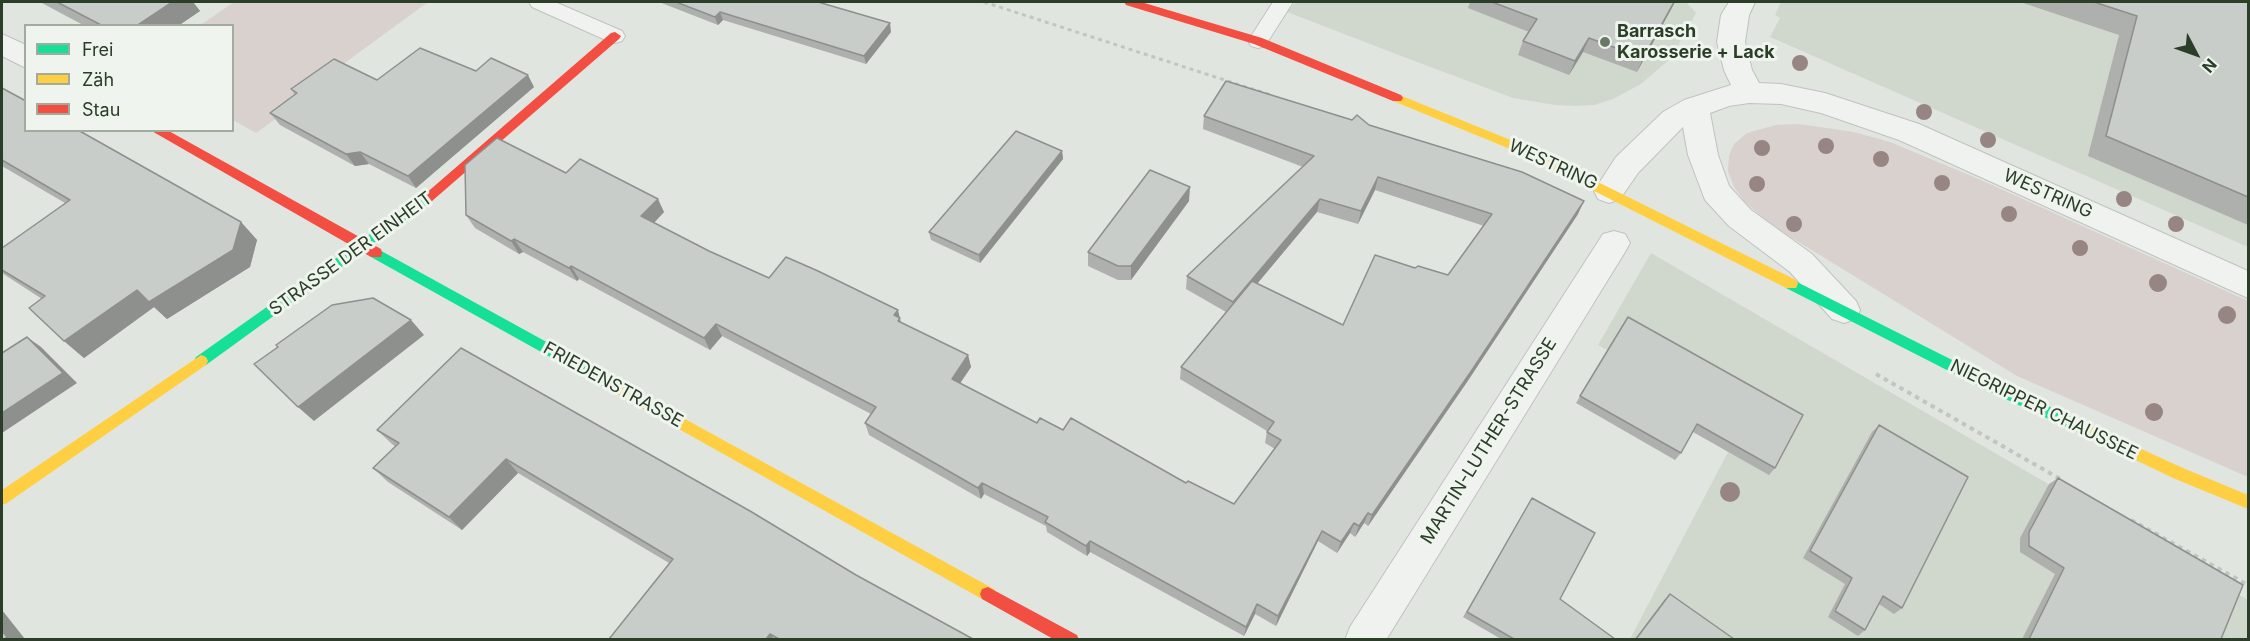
<!DOCTYPE html>
<meta charset="utf-8">
<style>
body{margin:0}
#map{position:relative;width:2250px;height:641px;overflow:hidden;background:#e1e5e0;font-family:Inter,sans-serif}
canvas{display:block}
.frame{position:absolute;inset:0;border:3px solid #2b3e28;pointer-events:none}
.legend{position:absolute;left:24px;top:24px;width:210px;height:108px;box-sizing:border-box;background:#eff5ee;border:2px solid #a1ac9f;margin:0;padding:8px 10px;list-style:none;font-size:18px;color:#2b3e28}
.legend li{display:flex;align-items:center;gap:12px;height:30px}
.legend b{width:30px;border:2px solid #a1ac9f}
.north{position:absolute;left:2166px;top:24px;width:60px;height:60px;-webkit-text-stroke:4px #eff5ee;paint-order:stroke;rotate:131deg;font-size:16px;font-weight:700;line-height:24px;text-align:center;color:#2b3e28}
.north::after{content:'';display:block;margin:auto;width:21px;height:27px;background:#2b3e28;clip-path:polygon(50% 0,100% 100%,50% 72%,0 100%)}
</style>
<div id="map">
<canvas width="2250" height="641"></canvas>
<div class="frame"></div>
<ul class="legend">
<li><b style="height:8px;background:#16e098"></b>Frei</li>
<li><b style="height:8px;background:#ffcf43"></b>Zäh</li>
<li><b style="height:8px;background:#f24e42"></b>Stau</li>
</ul>
<div class="north">N</div>
</div>
<script>
const ctx = document.querySelector('canvas').getContext('2d');
ctx.lineJoin = 'round';
function fill(path, color) { ctx.fillStyle = color; ctx.fill(path, 'evenodd'); }
const toPath = rows => new Path2D(rows.map(r => 'M' + r).join(''));
function strokePath(path, color, width, dash) { ctx.strokeStyle = color; ctx.lineWidth = width; ctx.lineCap = dash ? 'butt' : 'round'; ctx.setLineDash(dash || []); ctx.stroke(path); }
function label(font, color, halo, rows, align = 'center') {
  ctx.font = font + ' Inter,sans-serif'; ctx.lineWidth = 6; ctx.setLineDash([]); ctx.textBaseline = 'middle'; ctx.strokeStyle = halo; ctx.fillStyle = color; for (const [text, x, y, turn = 0] of rows) {
    ctx.save(); ctx.translate(x, y); ctx.rotate((+turn || 0) * Math.PI / 180); ctx.textAlign = isNaN(turn) ? turn : align; if (halo) ctx.strokeText(text, 0, 0); ctx.fillText(text, 0, 0); ctx.restore();
  }
}
const built = toPath([
 [1296,2,1686,2,1696,13,1671,58,1641,84,1613,99,1594,105,1576,106,1555,105,1513,98,1409,59,1287,12],
 [1781,2,2248,2,2248,247,1770,37,1780,18,1775,15],
 [1651,253,2248,600,2248,639,1630,639,1728,452,1659,378,1598,345]
]);
const green = toPath([
 [234,2,428,2,327,76,314,91,256,133,233,120,232,26,199,26],
 [1799,124,1854,132,1890,142,1981,180,2248,301,2248,477,2017,376,1771,225,1745,202,1734,187,1728,171,1729,156,1734,144,1747,133,1776,125]
]);
const pathFar1 = toPath([
 [984,2,1271,95]
]);
const path = toPath([
 [1876,374,2062,480],
 [2131,520,2248,585]
]);
const lane = toPath([
 [529,2,555,2,622,31,625,36,622,41,615,43,608,41,532,7,529,2],
 [1273,2,1293,2,1265,46,1258,48,1251,46,1248,41,1273,2]
]);
const street = toPath([
 [1729,2,1755,2,1749,15,1745,42,1752,70,1759,83,1781,84,1825,93,1919,124,2248,271,2248,298,1899,140,1821,113,1781,104,1749,103,1729,106,1710,113,1718,155,1729,186,1751,210,1812,254,1856,301,1860,310,1856,319,1844,323,1832,319,1790,272,1729,226,1705,200,1688,155,1683,127,1638,173,1620,199,1609,203,1598,199,1594,191,1616,157,1663,112,1684,100,1731,85,1724,70,1717,42,1721,15,1729,2],
 [2,34,26,45,26,68,2,56,2,34],
 [1614,231,1625,234,1630,243,1625,252,1386,640,1345,640,1350,627,1603,234,1614,231]
]);
const fast = toPath([
 [428,193,434,198,432,201,206,365,201,367,196,365,194,361,196,357,428,193],
 [376,248,621,383,623,387,621,391,616,393,611,391,371,257,370,253,376,248],
 [1791,279,1996,382,2087,424,2089,428,2087,432,2082,434,2077,432,1986,390,1786,288,1784,284,1786,280,1791,279]
]);
const slow = toPath([
 [1397,94,1523,145,1796,280,1798,284,1796,288,1786,288,1515,151,1393,101,1391,98,1393,95,1397,94],
 [201,355,206,357,208,361,206,365,7,503,2,505,2,490,201,355],
 [616,381,994,589,996,594,994,599,988,601,982,599,611,391,609,387,611,383,616,381],
 [2082,422,2183,468,2248,495,2248,509,2173,478,2077,432,2075,428,2077,424,2082,422]
]);
const jam = toPath([
 [1124,2,1141,2,1262,38,1401,95,1403,98,1401,101,1393,101,1254,44,1126,5,1124,2],
 [615,32,621,36,619,39,432,201,424,201,422,198,424,195,611,33,615,32],
 [150,130,167,130,381,249,382,253,381,257,371,257,150,130],
 [988,587,1077,635,1079,640,1055,640,982,599,980,594,982,589,988,587]
]);
const trees = [
 [1800,63,8],
 [1924,112,8],
 [1988,140,8],
 [1826,146,8],
 [1762,148,8],
 [1881,159,8],
 [1942,183,8],
 [1757,184,8],
 [2124,199,8],
 [2009,214,8],
 [1794,224,8],
 [2176,224,8],
 [2080,248,8],
 [2158,283,9],
 [2227,315,9],
 [2154,412,9],
 [1730,492,10]
];
const wall = toPath([
 [40,2,193,2,200,11,178,26,85,26],
 [659,2,818,2,891,32,866,64,723,20,718,25],
 [1470,2,1675,2,1637,72,1583,52,1569,75,1518,55,1523,41,1529,32,1468,8],
 [2020,2,2248,2,2248,225,2088,156,2119,35],
 [476,71,534,87,416,188,369,164,355,166,280,125,270,113,295,95,291,89],
 [2,88,241,222,257,240,250,267,167,319,154,307,84,358,64,341,42,299,2,273,2,248,65,203,2,166],
 [1204,116,1369,125,1578,214,1467,382,1368,526,1364,523,1355,537,1350,533,1337,553,1318,541,1276,626,1255,614,1244,636,1090,552,1087,556,1047,532,1046,526,984,494,981,499,869,435,865,423,871,414,722,336,710,350,579,279,577,281,523,252,519,254,475,228,466,215,566,173,664,212,654,223,709,251,769,278,901,322,968,355,971,367,960,383,1037,423,1063,430,1234,504,1275,449,1265,443,1267,431,1180,379,1181,367,1226,312,1186,289,1187,276,1303,167,1203,129],
 [1375,190,1484,226,1448,275,1415,268,1343,325,1257,284,1317,212,1358,224],
 [1062,151,1063,159,980,263,931,240,929,232],
 [1189,201,1131,280,1118,280,1088,266,1088,252],
 [1628,317,1775,468,1769,475,1693,432,1681,453,1675,460,1576,403],
 [461,348,856,575,973,639,609,639,669,563,518,473,462,530,388,482,373,468,396,447,392,444,377,430],
 [1879,425,1902,608,1894,614,1879,604,1865,630,1858,636,1828,617,1845,584,1803,558,1872,432],
 [2058,478,2221,639,2022,639,2055,574,2020,552,2020,538,2049,484],
 [1532,498,1560,599,1615,639,1501,639,1463,617],
 [1670,594,1734,639,1635,639,1664,600]
]);
const shadedWall = toPath([
 [172,2,193,2,200,11,178,26,136,26],
 [1674,2,1675,2,1637,72,1643,58],
 [720,12,723,20,718,25,715,17],
 [890,23,891,32,866,64,864,56],
 [1589,38,1583,52,1569,75,1575,61],
 [528,75,534,87,416,188,408,176],
 [1062,151,1063,159,980,263,979,255],
 [360,152,369,164,355,166,346,154],
 [1378,177,1375,190,1358,224,1361,211],
 [1190,187,1189,201,1131,280,1131,266],
 [658,199,664,212,647,230,641,216],
 [1320,199,1317,212,1231,315,1233,302],
 [1584,201,1578,214,1467,382,1368,526,1372,515],
 [241,222,257,240,250,267,167,319,154,307,84,358,64,341,137,290],
 [514,239,523,252,519,254,511,241],
 [571,266,579,279,577,281,569,268],
 [898,310,901,323,901,333,894,315],
 [411,320,424,335,314,421,298,407],
 [716,324,722,336,710,350,704,338],
 [27,337,41,347,77,383,2,433,2,413],
 [968,355,971,367,955,391,952,379],
 [506,459,518,473,462,530,449,517],
 [982,483,984,494,981,499,978,488],
 [1368,513,1364,523,1355,537,1359,526],
 [1354,523,1350,533,1337,553,1341,542],
 [1322,531,1318,541,1276,626,1278,616],
 [1090,541,1090,552,1087,556,1086,546],
 [1257,604,1255,614,1244,636,1246,627],
 [2,610,25,639,4,639,2,631],
 [770,634,774,639,766,639]
]);
const building = toPath([
 [57,2,172,2,136,26,103,26,57,2],
 [676,2,818,2,890,23,864,56,720,12,715,17,676,2],
 [1492,2,1674,2,1643,58,1589,38,1575,61,1523,41,1537,19,1492,2],
 [2094,2,2248,2,2248,197,2106,136,2137,16,2094,2],
 [420,48,476,71,491,58,528,75,408,176,360,152,346,154,270,113,297,93,291,89,334,59,377,80,420,48],
 [1226,81,1352,120,1357,115,1369,125,1522,172,1584,201,1472,370,1372,515,1368,513,1359,526,1354,523,1341,542,1322,531,1278,616,1257,604,1246,627,1090,541,1086,546,1045,522,1048,517,982,483,978,488,865,423,876,407,716,324,704,338,571,266,569,268,514,239,511,241,466,215,465,165,497,138,566,173,580,159,658,199,641,216,709,251,769,278,786,257,818,271,898,310,894,315,900,318,898,321,968,355,952,379,1037,423,1040,418,1063,430,1071,418,1186,483,1188,481,1234,504,1281,440,1267,432,1274,422,1181,367,1252,281,1343,325,1375,255,1415,268,1418,266,1448,275,1492,214,1378,177,1361,211,1320,199,1233,302,1187,276,1314,156,1204,116,1226,81],
 [2,88,26,101,26,130,78,130,241,222,233,250,149,302,137,290,64,341,29,308,45,296,2,270,2,248,70,200,2,160,2,88],
 [1016,131,1062,151,979,255,929,232,1016,131],
 [1150,170,1190,187,1131,266,1118,266,1088,252,1150,170],
 [373,298,411,320,298,407,254,364,278,347,276,345,332,305,373,298],
 [1628,317,1803,415,1775,468,1697,424,1681,453,1580,396,1628,317],
 [27,337,63,373,2,413,2,353,27,337],
 [461,348,750,511,856,575,973,639,779,639,770,634,766,639,609,639,673,559,506,459,449,517,373,468,399,443,377,430,461,348],
 [1879,425,1968,477,1902,608,1883,596,1865,630,1835,611,1852,578,1810,551,1879,425],
 [2058,478,2243,585,2221,639,2029,639,2064,568,2029,546,2029,532,2058,478],
 [1532,498,1595,533,1560,599,1615,639,1514,639,1467,612,1532,498],
 [1670,594,1734,639,1636,639,1670,594],
 [2,631,7,637,4,639,2,639,2,631]
]);
const markers = [
 [1605,42,6,"#6b7868"]
];
const poiNames = [
 ["Barrasch",1617,32],
 ["Karosserie + Lack",1617,53]
];
const streetNames = [
 ["WESTRING",1553,165,25],
 ["WESTRING",2048,194,24],
 ["STRASSE DER EINHEIT",351,254,-36],
 ["FRIEDENSTRASSE",613,385,29],
 ["NIEGRIPPER CHAUSSEE",2044,410,26],
 ["MARTIN-LUTHER-STRASSE",1489,441,-58]
];
fill(built, '#d0d8ce');
fill(green, '#d8d1ce');
strokePath(lane, '#bfc3be', 2);
strokePath(street, '#bfc3be', 2);
strokePath(pathFar1, '#c1c6c1', 3, [4, 4]);
strokePath(path, '#c1c6c1', 4, [4.5, 4.5]);
fill(lane, '#f0f2f0');
fill(street, '#f0f2f0');
fill(fast, '#16e098');
fill(slow, '#ffcf43');
fill(jam, '#f24e42');
ctx.fillStyle = '#968582';
for (const [x, y, r] of trees) { ctx.beginPath(); ctx.arc(x, y, r, 0, 2 * Math.PI); ctx.fill(); }
fill(wall, '#adb0ad');
fill(shadedWall, '#8d908d');
fill(building, '#c9cdc9');
strokePath(building, '#8d908d', 1.5);
for (const [x, y, r, color] of markers) { const dot = new Path2D(); dot.arc(x, y, r, 0, 2 * Math.PI); ctx.fillStyle = color; ctx.fill(dot); strokePath(dot, '#eff5ee', 2); }
label('bold 18px', '#2b3e28', '#eff5ee', poiNames, 'left');
label('18px', '#2b3e28', '#eff5ee', streetNames);
</script>
